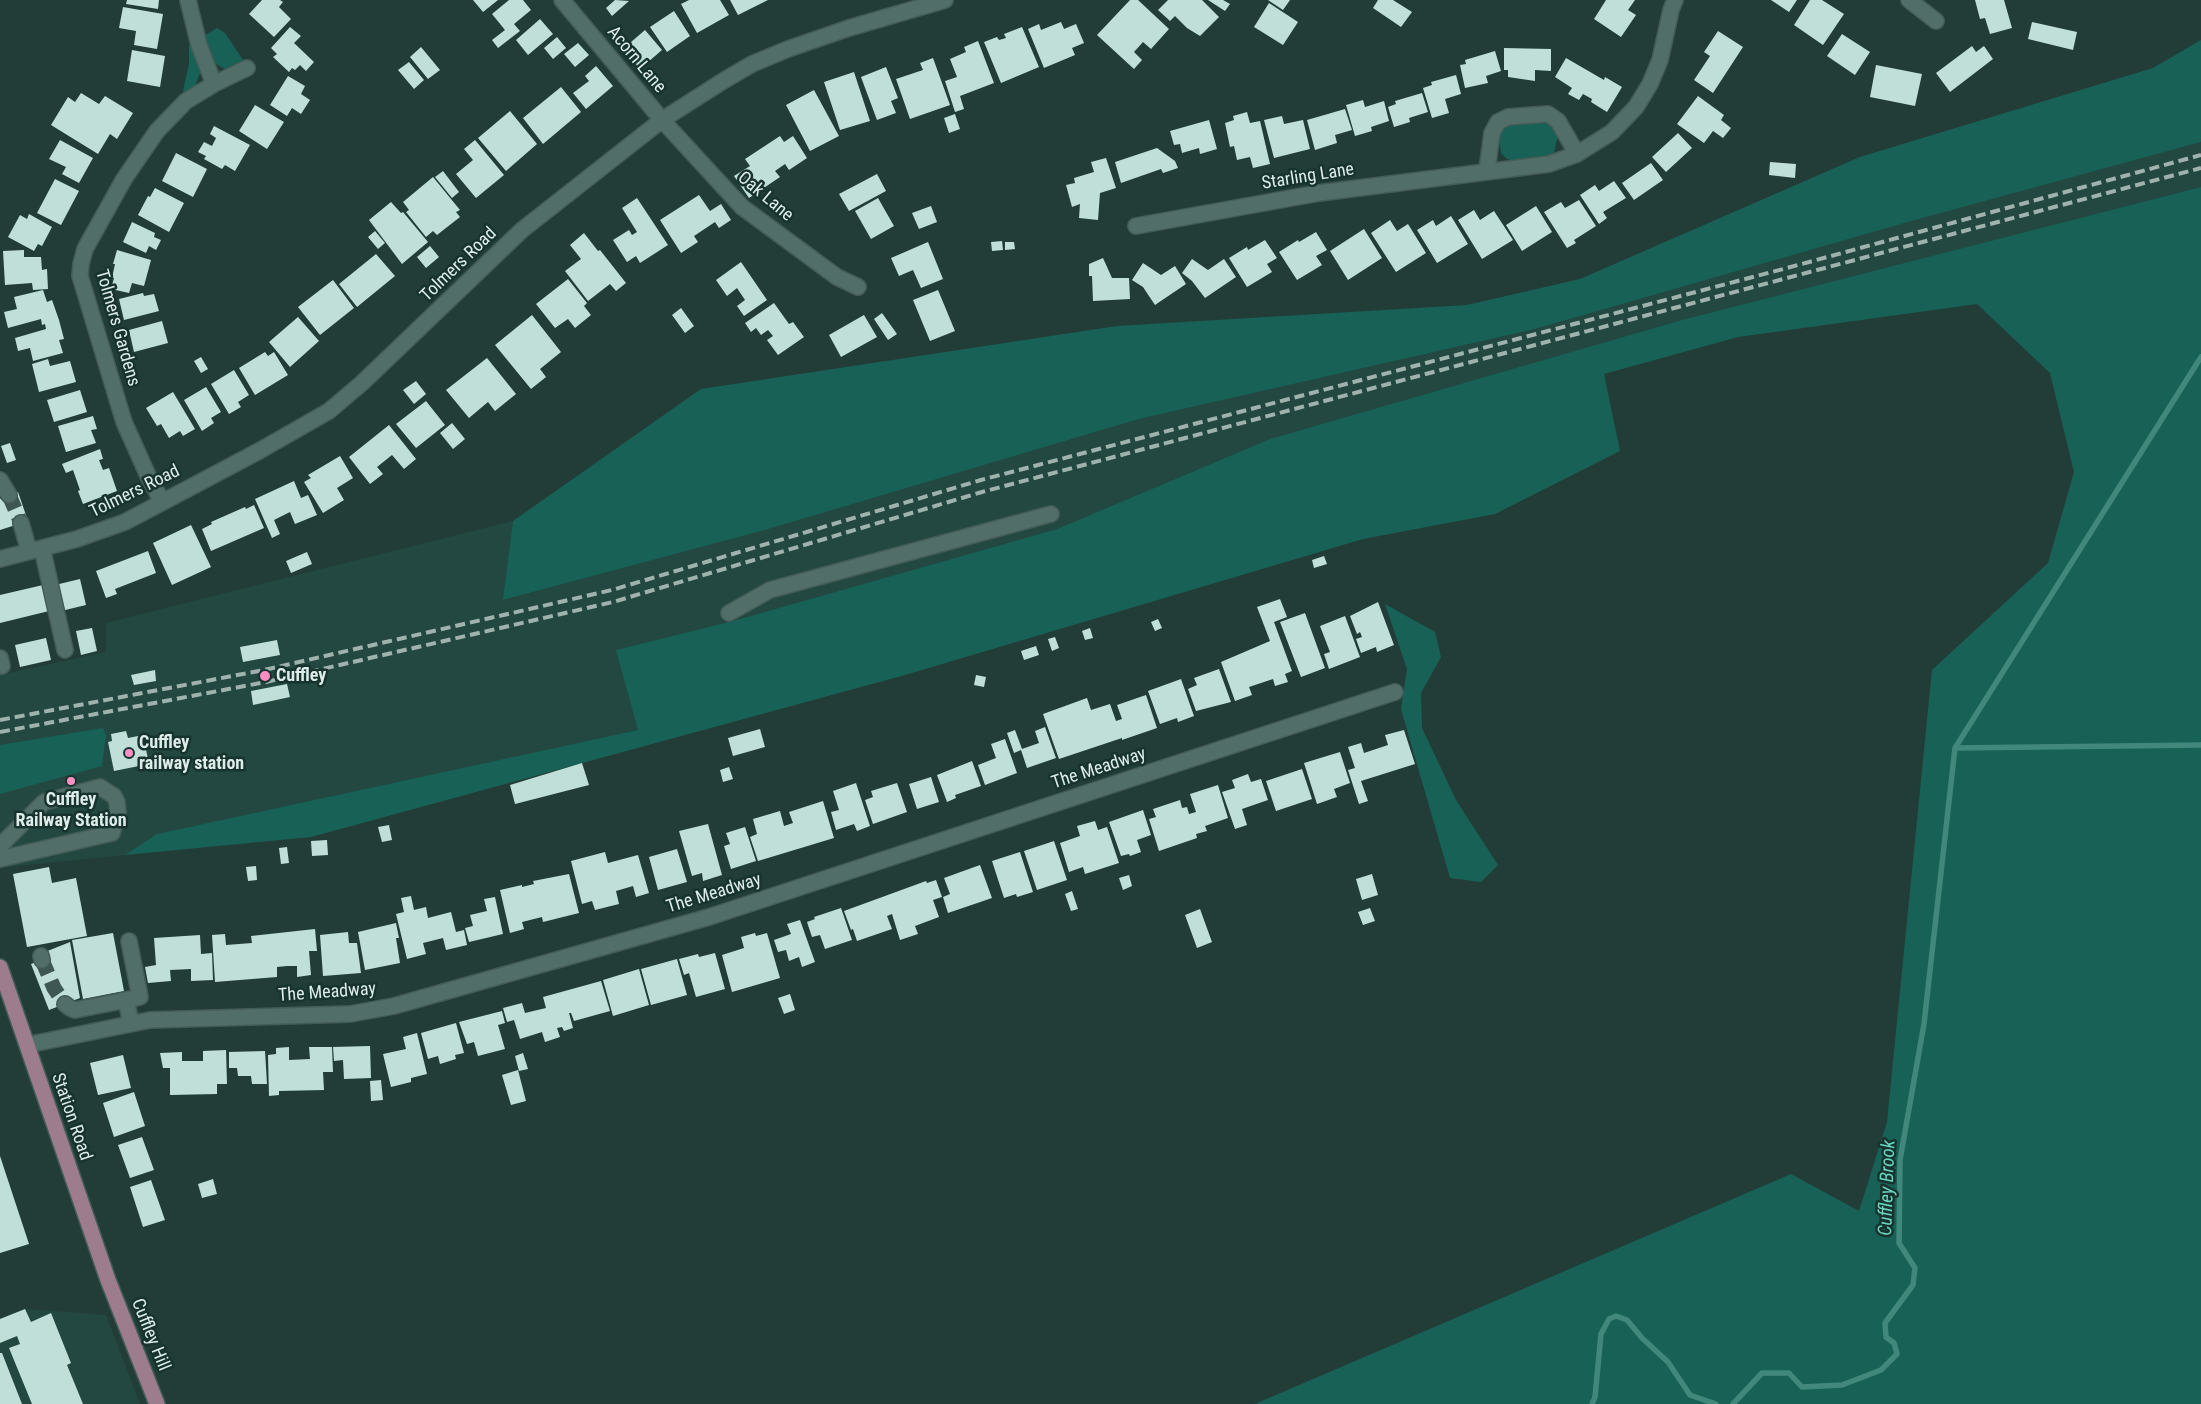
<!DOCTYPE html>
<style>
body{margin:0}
canvas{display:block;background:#223d38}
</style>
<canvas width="2201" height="1404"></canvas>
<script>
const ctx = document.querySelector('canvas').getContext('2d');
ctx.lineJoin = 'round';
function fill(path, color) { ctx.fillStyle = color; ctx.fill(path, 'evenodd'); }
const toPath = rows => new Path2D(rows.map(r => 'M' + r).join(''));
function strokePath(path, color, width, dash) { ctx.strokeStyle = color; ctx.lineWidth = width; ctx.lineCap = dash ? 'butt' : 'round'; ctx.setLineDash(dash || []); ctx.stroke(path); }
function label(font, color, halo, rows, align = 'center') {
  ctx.font = font + ' "Roboto Condensed",sans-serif'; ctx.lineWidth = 5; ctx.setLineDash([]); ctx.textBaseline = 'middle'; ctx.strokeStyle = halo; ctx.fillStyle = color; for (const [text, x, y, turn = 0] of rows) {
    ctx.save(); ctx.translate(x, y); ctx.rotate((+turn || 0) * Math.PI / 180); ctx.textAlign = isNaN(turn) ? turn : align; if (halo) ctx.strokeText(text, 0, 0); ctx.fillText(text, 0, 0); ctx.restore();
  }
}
const built = toPath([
 [2201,142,2201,187,1682,320,1270,439,1057,529,733,621,617,650,638,730,157,834,125,855,7,867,0,852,0,675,106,652,106,623,513,521,504,600,765,530,1139,419,1535,329,1908,222],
 [25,1309,106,1315,140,1404,0,1404,0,1319]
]);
const green = toPath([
 [217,28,225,33,243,60,235,68,226,70,215,63,204,36],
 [2201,40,2201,142,1908,222,1535,329,1139,419,765,530,503,600,513,521,701,389,1117,326,1467,305,1580,279,1860,157,2153,68],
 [189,43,199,65,200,73,195,86,187,91,183,91,189,64],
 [1542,121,1549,123,1555,128,1558,136,1554,152,1547,157,1515,161,1507,159,1501,153,1499,138,1502,129,1508,125],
 [2201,187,2201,1404,1255,1404,1791,1174,1859,1211,1887,1122,1932,670,2048,563,2074,472,2050,373,1977,304,1738,337,1604,374,1620,451,1495,514,1363,539,905,675,311,837,125,855,157,834,638,730,616,650,733,621,1057,529,1270,439,1682,320],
 [1385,604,1435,632,1441,657,1421,693,1422,728,1456,800,1498,865,1481,882,1450,878,1401,709,1407,669],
 [103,728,106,735,102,766,0,794,0,745]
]);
const stream = toPath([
 [1955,748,2201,357],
 [1592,1404,1595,1397,1601,1334,1609,1319,1616,1316,1627,1320,1642,1338,1668,1362,1690,1395,1716,1404],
 [1733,1404,1762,1373,1789,1373,1802,1387,1842,1385,1881,1370,1897,1354,1894,1343,1886,1337,1885,1323,1913,1285,1915,1268,1899,1243,1900,1160,1924,1024,1955,748,2201,745]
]);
const building = toPath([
 [127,0,159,0,158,9,126,4],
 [262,0,280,0,283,2,279,7,291,19,274,37,249,14],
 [473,0,498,0,483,12],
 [509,0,523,0,531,10,514,24,520,31,498,48,492,40,505,30,492,14],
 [615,0,629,1,612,16,606,8],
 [689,0,720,0,729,15,697,33,681,4],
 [730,0,768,0,738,15],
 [1130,0,1138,0,1169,29,1151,49,1143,42,1134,52,1142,60,1134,69,1097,35],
 [1168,0,1202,0,1219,17,1200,36,1187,28,1175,16,1170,21,1158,10],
 [1208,0,1223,0,1230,4,1225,11],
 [1268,0,1290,0,1283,10],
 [1378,0,1393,0,1412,12,1401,27,1373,8],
 [1606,0,1635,0,1628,10,1636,15,1621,37,1594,19],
 [1771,0,1797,0,1789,12],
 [1810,0,1822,0,1844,14,1823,45,1794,25],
 [1975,0,2004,0,2012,28,1990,34,1985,18,1980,19],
 [1269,3,1298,22,1283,45,1254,27],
 [123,7,163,14,157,49,134,45,136,31,119,28],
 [674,11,690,36,667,52,650,27],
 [540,19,553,34,528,55,516,40],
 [1061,22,1064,29,1076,24,1084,43,1072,48,1075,55,1044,68,1028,29,1039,24,1041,30],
 [2032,22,2077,32,2073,50,2028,39],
 [290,27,301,36,294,43,314,62,306,71,300,65,295,70,292,68,289,72,273,57,277,54,271,48],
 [1022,27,1039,67,1001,83,984,42,997,37,999,40,1006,38,1004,34],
 [645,30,662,50,640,69,623,49],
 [1718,31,1743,47,1713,93,1694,80,1710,56,1704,52],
 [1842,34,1870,52,1855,75,1827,56],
 [557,37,566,48,553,59,544,48],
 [978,41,994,83,960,96,964,109,955,112,945,81,957,77,950,59,966,52,964,47],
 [578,43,589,55,575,67,564,54],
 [1972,46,1976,52,1984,46,1993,59,1950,92,1936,73],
 [421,47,440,70,428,79,410,57],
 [1504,48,1551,49,1551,71,1535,70,1535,81,1508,77,1508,70,1504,70],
 [132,50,165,56,160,87,127,81],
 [1495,51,1501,71,1486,76,1488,83,1465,88,1460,65,1466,64,1465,60],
 [933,58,950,105,910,119,896,79,923,70,920,63],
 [1566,58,1604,80,1605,77,1622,87,1607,112,1591,102,1592,99,1583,94,1579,100,1568,94,1572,88,1555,77],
 [409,62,424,80,414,89,398,70],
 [1876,65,1922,74,1915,106,1870,97],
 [596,66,613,86,586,109,573,93,589,81,585,76],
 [886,67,898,98,891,101,896,113,877,120,861,77],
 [854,72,870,121,840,130,824,82],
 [1456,75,1461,94,1445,99,1449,113,1432,118,1423,88,1432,85,1431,82],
 [288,76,305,86,301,94,310,100,301,114,292,108,287,116,270,105],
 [561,87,581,112,543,144,523,118],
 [814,90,839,136,810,151,786,105],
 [81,93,99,104,105,96,133,113,117,139,110,134,98,154,51,125,68,97,75,102],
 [1422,93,1428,112,1409,118,1410,122,1394,127,1388,107,1396,104,1395,101],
 [1698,96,1724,115,1721,120,1731,128,1723,138,1713,131,1704,143,1677,124],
 [1363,100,1365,107,1384,101,1389,121,1371,127,1372,131,1355,136,1346,105],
 [255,105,284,122,267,149,239,131],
 [1345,109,1352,130,1335,135,1337,143,1315,150,1307,120],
 [510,111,537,144,506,171,478,138],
 [1247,112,1250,123,1260,121,1270,164,1253,168,1250,157,1237,160,1234,146,1230,147,1225,123,1234,120,1233,116],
 [955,114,960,129,949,133,944,118],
 [1282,116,1284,124,1303,120,1310,149,1274,158,1264,120],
 [1209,120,1217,149,1200,154,1199,148,1182,153,1180,144,1174,145,1170,131],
 [214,126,250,145,235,171,225,165,222,169,204,159,206,156,198,152,204,142,212,146,216,138,210,134],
 [1678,133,1692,148,1666,172,1652,157],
 [780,136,784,142,793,136,807,158,789,170,785,164,775,171,780,177,749,198,734,176,750,166,745,159],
 [60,140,93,158,79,183,62,174,66,167,49,159],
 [475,140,504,175,476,198,456,174,473,160,464,149],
 [1157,148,1175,161,1178,168,1163,173,1161,169,1121,183,1115,162],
 [176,153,207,169,193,197,162,181],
 [1106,158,1116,188,1100,193,1098,220,1079,218,1080,204,1072,207,1066,185,1075,183,1074,178,1094,172,1091,162],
 [1770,162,1796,164,1795,178,1769,175],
 [1651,163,1663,180,1634,200,1622,183],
 [443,171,459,192,452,198,435,177],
 [877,174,886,191,849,211,839,194],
 [433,177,460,210,456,212,460,217,437,235,433,231,426,237,406,212,409,210,403,202],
 [55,179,79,191,61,225,37,213],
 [1614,181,1626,198,1603,212,1607,218,1599,224,1580,195,1595,185,1599,191],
 [155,188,184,203,169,232,138,215,148,196,150,197],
 [699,195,710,211,721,204,731,220,719,228,715,222,694,236,698,242,681,253,660,220],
 [637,198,668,245,640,263,636,256,627,262,613,240,629,230,632,235,637,232,622,208],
 [878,198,894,226,871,239,855,211],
 [1579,200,1596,226,1574,240,1576,243,1567,248,1544,212,1561,202,1565,208],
 [391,202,401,213,403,212,428,242,402,264,369,220],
 [931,206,937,222,919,229,912,213],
 [1536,206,1552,232,1522,251,1506,225],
 [1474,210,1480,220,1494,211,1513,240,1482,259,1458,220],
 [29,214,52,227,42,246,38,244,34,251,8,237,20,215,27,219],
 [1451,216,1468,244,1437,263,1417,230,1433,220,1436,226],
 [1390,220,1397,231,1408,224,1426,253,1396,272,1371,233],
 [132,222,155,233,154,237,161,240,156,250,149,246,146,253,123,242],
 [1364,229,1382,258,1348,280,1330,251],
 [375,231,385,243,378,249,368,237],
 [1316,232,1327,250,1316,256,1322,265,1297,280,1279,252,1298,240,1299,242],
 [584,233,598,251,600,250,626,283,616,291,610,284,588,301,565,271,581,259,570,245],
 [1265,240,1277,258,1267,264,1272,272,1247,287,1229,258,1247,247,1248,250],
 [1002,241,1003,250,992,251,991,242],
 [928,242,943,279,921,288,913,270,899,276,891,258],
 [1005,242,1014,242,1015,249,1005,250],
 [430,246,439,257,426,268,417,257],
 [24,250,24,257,41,257,42,270,47,269,48,289,33,290,32,283,5,285,3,251],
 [117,250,151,260,144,286,132,283,129,293,111,289,114,278,112,278,115,264,113,264],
 [376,254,395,276,357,307,339,284],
 [1103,258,1112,278,1129,278,1130,299,1093,301,1092,276,1089,276,1089,264],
 [1192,259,1208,270,1224,259,1236,277,1205,298,1192,281,1182,273],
 [741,262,767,300,744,316,737,306,745,300,737,288,727,296,716,280],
 [1143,263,1161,275,1175,266,1186,284,1155,305,1143,287,1132,280],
 [568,279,587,303,584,306,591,315,575,328,568,319,555,328,536,304],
 [333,280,354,308,320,335,298,307],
 [43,290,47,302,52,300,59,320,64,339,59,340,63,353,33,361,30,348,18,351,15,338,46,329,45,324,42,325,41,319,8,328,4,312,17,309,14,297],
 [938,290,955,331,930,341,913,300],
 [143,293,144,296,154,294,159,311,124,320,119,299],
 [774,303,789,324,793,322,804,337,778,355,767,340,773,336,768,330,761,335,756,328,751,332,745,323],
 [681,308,694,326,685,333,672,315],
 [882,313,897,334,888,340,874,319],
 [532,315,561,352,540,369,546,377,531,389,495,345],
 [864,315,877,337,841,357,829,335],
 [298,317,319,341,290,367,269,342],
 [162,321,168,343,134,352,129,330],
 [265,352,268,356,274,352,288,375,255,395,239,368],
 [201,357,208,369,201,373,194,361],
 [487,358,516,394,495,411,488,402,469,418,446,390],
 [48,359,50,366,70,361,76,382,39,392,32,364],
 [234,370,249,395,238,402,241,407,229,414,211,384],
 [416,381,426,394,414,404,403,390],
 [206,387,221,412,211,418,214,423,202,431,184,400],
 [80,390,87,412,54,422,47,400],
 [173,392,195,429,183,436,180,431,169,438,161,424,157,426,146,408],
 [426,401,445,425,416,448,396,424],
 [93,416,97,429,91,430,96,443,66,452,58,426],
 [452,423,465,439,453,449,440,433],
 [389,425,416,459,404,469,392,455,377,467,383,474,370,484,349,457],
 [10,443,16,460,7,463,1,446],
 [100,449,103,459,99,460,103,470,109,468,117,491,83,504,78,491,80,490,73,470,66,473,62,464],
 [340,456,353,478,337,488,344,500,323,513,304,482,311,478,308,475],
 [294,481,301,498,308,495,317,515,295,524,290,512,274,520,280,534,272,538,255,499],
 [18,492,28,521,0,530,0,499],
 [254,505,264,528,211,551,202,529,212,524,211,522,245,507,246,509],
 [191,525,211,567,172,585,153,543],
 [148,551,156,573,115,589,117,594,106,598,96,571],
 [307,552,312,564,291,573,286,561],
 [1324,556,1327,564,1314,568,1312,560],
 [80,579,86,605,61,611,55,585],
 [43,585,49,611,0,623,0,595],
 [1280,599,1287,617,1274,622,1292,671,1285,674,1288,682,1275,686,1273,679,1249,687,1252,695,1235,701,1221,662,1270,641,1257,607],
 [1378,602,1394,645,1377,652,1376,647,1361,653,1356,639,1362,637,1360,632,1357,634,1350,616],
 [1305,613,1325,668,1301,677,1280,622],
 [1345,616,1360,657,1329,669,1324,654,1330,652,1320,626],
 [1158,619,1162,628,1155,631,1151,622],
 [92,628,97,651,81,655,76,631],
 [1090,628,1093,638,1085,640,1082,631],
 [1055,637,1059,648,1052,651,1048,639],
 [46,638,51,660,20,667,15,645],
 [277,640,280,655,243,662,240,647],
 [1036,646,1039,655,1024,660,1021,651],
 [1219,669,1231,702,1196,711,1188,689,1197,685,1194,678],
 [155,670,156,681,134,685,131,675],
 [976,675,986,677,984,687,974,685],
 [1181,679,1194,716,1178,722,1177,718,1160,724,1148,691],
 [287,684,290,697,253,705,251,691],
 [1146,695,1157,728,1122,740,1122,738,1059,759,1043,714,1087,698,1091,710,1110,704,1116,721,1122,719,1117,705],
 [1045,727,1056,758,1027,768,1021,750,1014,753,1007,733,1015,730,1022,749,1039,743,1035,731],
 [760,729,765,747,733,756,728,738],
 [1404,730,1415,764,1361,781,1368,801,1359,804,1348,770,1355,768,1348,747,1361,743,1364,753,1388,745,1385,735],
 [126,731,128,738,143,735,149,764,114,771,108,742,112,741,111,734],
 [1005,739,1017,773,985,785,978,765,996,758,991,744],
 [1340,752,1350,783,1334,789,1337,797,1317,804,1304,763],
 [972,761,981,786,955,795,956,798,947,802,937,775],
 [582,763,589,785,515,804,510,785],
 [729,767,733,779,723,782,720,770],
 [1302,769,1312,799,1276,811,1266,781],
 [1248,774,1251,782,1261,779,1268,800,1242,809,1247,825,1235,829,1222,792,1235,788,1232,780],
 [931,777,939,802,917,809,909,784],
 [856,783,870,826,857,831,854,824,836,830,831,812,839,810,833,791],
 [897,783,907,812,873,824,865,800,873,797,871,791],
 [1218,785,1228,818,1205,826,1207,831,1196,834,1197,838,1159,851,1149,819,1156,817,1153,809,1180,800,1182,808,1187,807,1189,814,1196,812,1190,794],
 [823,801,834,838,758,861,750,837,757,834,753,819,780,811,784,826,793,823,789,812],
 [1143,810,1151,835,1137,840,1141,852,1130,856,1129,854,1121,856,1109,822],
 [1095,821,1098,830,1107,827,1119,863,1085,874,1083,867,1069,872,1060,843,1080,836,1077,826],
 [708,824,722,875,703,881,702,873,692,876,679,831],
 [389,825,392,840,382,842,378,827],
 [745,827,756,861,731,869,724,846,730,844,726,833],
 [327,840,328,855,312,856,311,841],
 [1054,841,1067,880,1037,890,1024,851],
 [287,847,289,863,281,864,279,848],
 [677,849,687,882,658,890,649,857],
 [605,852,608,863,638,855,649,893,636,897,633,886,616,891,619,904,595,910,592,901,582,904,571,861],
 [1020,852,1033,892,1017,897,1016,894,1004,898,992,861],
 [980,865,992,898,948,913,943,897,950,894,944,878],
 [256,866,257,880,248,881,246,867],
 [49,867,52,883,76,878,87,936,27,947,13,874],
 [569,874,579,913,543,922,542,917,522,922,524,929,510,933,500,890,522,885,522,887,534,884,533,881],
 [1372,874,1378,895,1362,900,1356,879],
 [1129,875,1132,886,1123,890,1119,878],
 [936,880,942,897,933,900,939,917,915,926,918,934,900,940,892,914,887,916,892,929,857,941,853,929,851,930,844,911,926,881,927,883],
 [1072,891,1078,909,1071,911,1065,894],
 [411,896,414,910,426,907,428,918,451,912,456,932,464,930,467,945,446,950,443,938,423,943,426,954,407,959,396,914,404,912,401,898],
 [495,897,503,934,469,942,465,928,473,926,470,915,487,911,484,899],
 [841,908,852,940,825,949,820,935,812,937,807,922,815,919,814,917],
 [1370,908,1375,921,1363,925,1358,912],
 [1200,909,1212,942,1197,948,1185,915],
 [800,920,815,962,802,967,799,957,789,961,786,950,778,952,774,940,791,934,787,924],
 [396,923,399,938,396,938,400,963,365,970,358,932],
 [315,929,317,951,309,951,311,975,297,977,297,966,287,966,277,967,277,977,215,982,212,935,225,934,226,945,252,943,251,936],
 [348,932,349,943,357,943,361,973,323,976,320,935],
 [113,933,124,991,83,999,72,940],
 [755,933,756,936,767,933,780,978,732,992,722,955,744,948,741,937],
 [200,935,201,954,212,953,213,980,191,981,191,969,170,970,171,981,148,983,145,967,156,965,154,938],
 [70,942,80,998,49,1010,31,964,47,958,45,952],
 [715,953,725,989,696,997,689,973,684,975,679,959,698,954,699,957],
 [677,959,687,995,651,1005,641,969],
 [639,969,649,1005,613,1016,603,980],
 [601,981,610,1011,574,1021,571,1013,569,1013,573,1028,564,1031,562,1027,557,1028,560,1037,545,1042,542,1032,520,1039,514,1020,507,1022,503,1008,522,1003,525,1013,546,1008,543,997],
 [790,994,795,1010,784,1014,778,998],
 [502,1011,505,1023,498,1025,505,1049,478,1056,474,1042,467,1044,459,1022],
 [456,1023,464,1053,455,1055,456,1059,440,1064,438,1056,428,1059,421,1033],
 [417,1033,427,1074,411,1078,411,1082,391,1087,383,1054,406,1049,403,1037],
 [370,1046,371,1078,344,1079,343,1060,334,1061,333,1047],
 [289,1047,289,1060,310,1059,309,1047,332,1047,333,1072,323,1072,324,1090,279,1091,279,1095,269,1096,268,1055,276,1054,276,1048],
 [226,1050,227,1084,217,1084,217,1094,170,1095,170,1068,163,1068,160,1053,182,1052,182,1061,203,1061,203,1051],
 [265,1051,267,1084,252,1084,251,1076,238,1076,237,1068,229,1068,229,1052],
 [523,1053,528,1069,519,1071,515,1056],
 [123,1055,131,1088,98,1095,90,1063],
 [518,1070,526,1101,511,1105,502,1075],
 [381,1080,383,1100,371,1101,370,1081],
 [134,1092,145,1126,114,1137,103,1103],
 [142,1137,154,1170,130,1178,118,1145],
 [0,1156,29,1244,0,1253],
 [213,1179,217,1194,202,1198,198,1184],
 [151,1180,165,1220,143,1227,130,1187],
 [25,1309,31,1322,51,1313,71,1363,67,1365,83,1404,32,1404,9,1348,20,1344,17,1336,0,1343,0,1319],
 [0,1353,2,1353,22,1404,0,1404]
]);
const minorTunnel = toPath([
 [9,495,21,523],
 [42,960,54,988,65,1004]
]);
const minor = toPath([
 [562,0,662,120,742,207,837,277,858,287],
 [1909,0,1936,21],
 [214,84,247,68],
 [1487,170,1492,133,1498,122,1508,117,1548,114,1558,121,1577,154],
 [1136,226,1319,193,1549,164,1577,154,1612,132,1636,107,1650,84,1660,60,1671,10,1675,0],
 [0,480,9,495],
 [162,501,149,478,124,422,80,276,81,264,85,249,124,179,157,131,186,101,214,84,199,45,188,0],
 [21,523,29,551],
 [42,548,65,650],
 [0,559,77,539,125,522,259,451,329,411,362,383,522,230,662,120,723,81,752,64,788,49,849,28,945,0],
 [729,613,770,590,1051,514],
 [0,658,2,666],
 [0,846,44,802,100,787,114,796,117,802,118,812,112,833,0,859],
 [129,941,140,997,126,1000,131,1023],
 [41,956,42,960],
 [65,1004,70,1008,75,1010,126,1000],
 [27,1045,150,1020,350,1014,394,1006,709,917,1395,692]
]);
const major = toPath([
 [0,967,108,1280,157,1404]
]);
const rail = toPath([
 [0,720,264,670,612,590,981,480,1787,268,2201,155],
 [0,732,266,682,613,602,982,492,2201,168]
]);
const markers = [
 [265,676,6,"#fb8fc4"],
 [129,753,5,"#fb8fc4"],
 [71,781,5,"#fb8fc4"]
];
const streetNames = [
 ["Acorn Lane",636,60,50],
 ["Starling Lane",1308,177,-9],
 ["Oak Lane",765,197,40],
 ["Tolmers Road",459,265,-44],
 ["Tolmers Gardens",117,328,74],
 ["Tolmers Road",135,492,-26],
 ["The Meadway",1099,769,-18],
 ["The Meadway",714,894,-17],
 ["The Meadway",327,993,-4],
 ["Station Road",71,1117,71],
 ["Cuffley Hill",150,1335,68]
];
const poiNames = [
 ["Cuffley",276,676],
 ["Cuffley",139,743],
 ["railway station",139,764],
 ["Cuffley",71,800,"center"],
 ["Railway Station",71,821,"center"]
];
const waterNames = [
 ["Cuffley Brook",1888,1188,-88]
];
fill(built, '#234841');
fill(green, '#186156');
strokePath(stream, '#42877b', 5.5);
fill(building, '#bfdfd8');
strokePath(minorTunnel, '#3e5753', 15, [15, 8]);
strokePath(minor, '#445c58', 18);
strokePath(major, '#445c58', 18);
strokePath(minor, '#526e68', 15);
strokePath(major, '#9d7c8e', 15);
strokePath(rail, '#9fb2ae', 4, [10, 5]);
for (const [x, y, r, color] of markers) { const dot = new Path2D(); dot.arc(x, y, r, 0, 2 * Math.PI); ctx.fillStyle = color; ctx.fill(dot); strokePath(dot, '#17332e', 2); }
label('18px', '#ddece9', '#17332e', streetNames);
label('bold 18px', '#ddece9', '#17332e', poiNames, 'left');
label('italic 19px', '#6bd5c2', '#17332e', waterNames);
</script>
